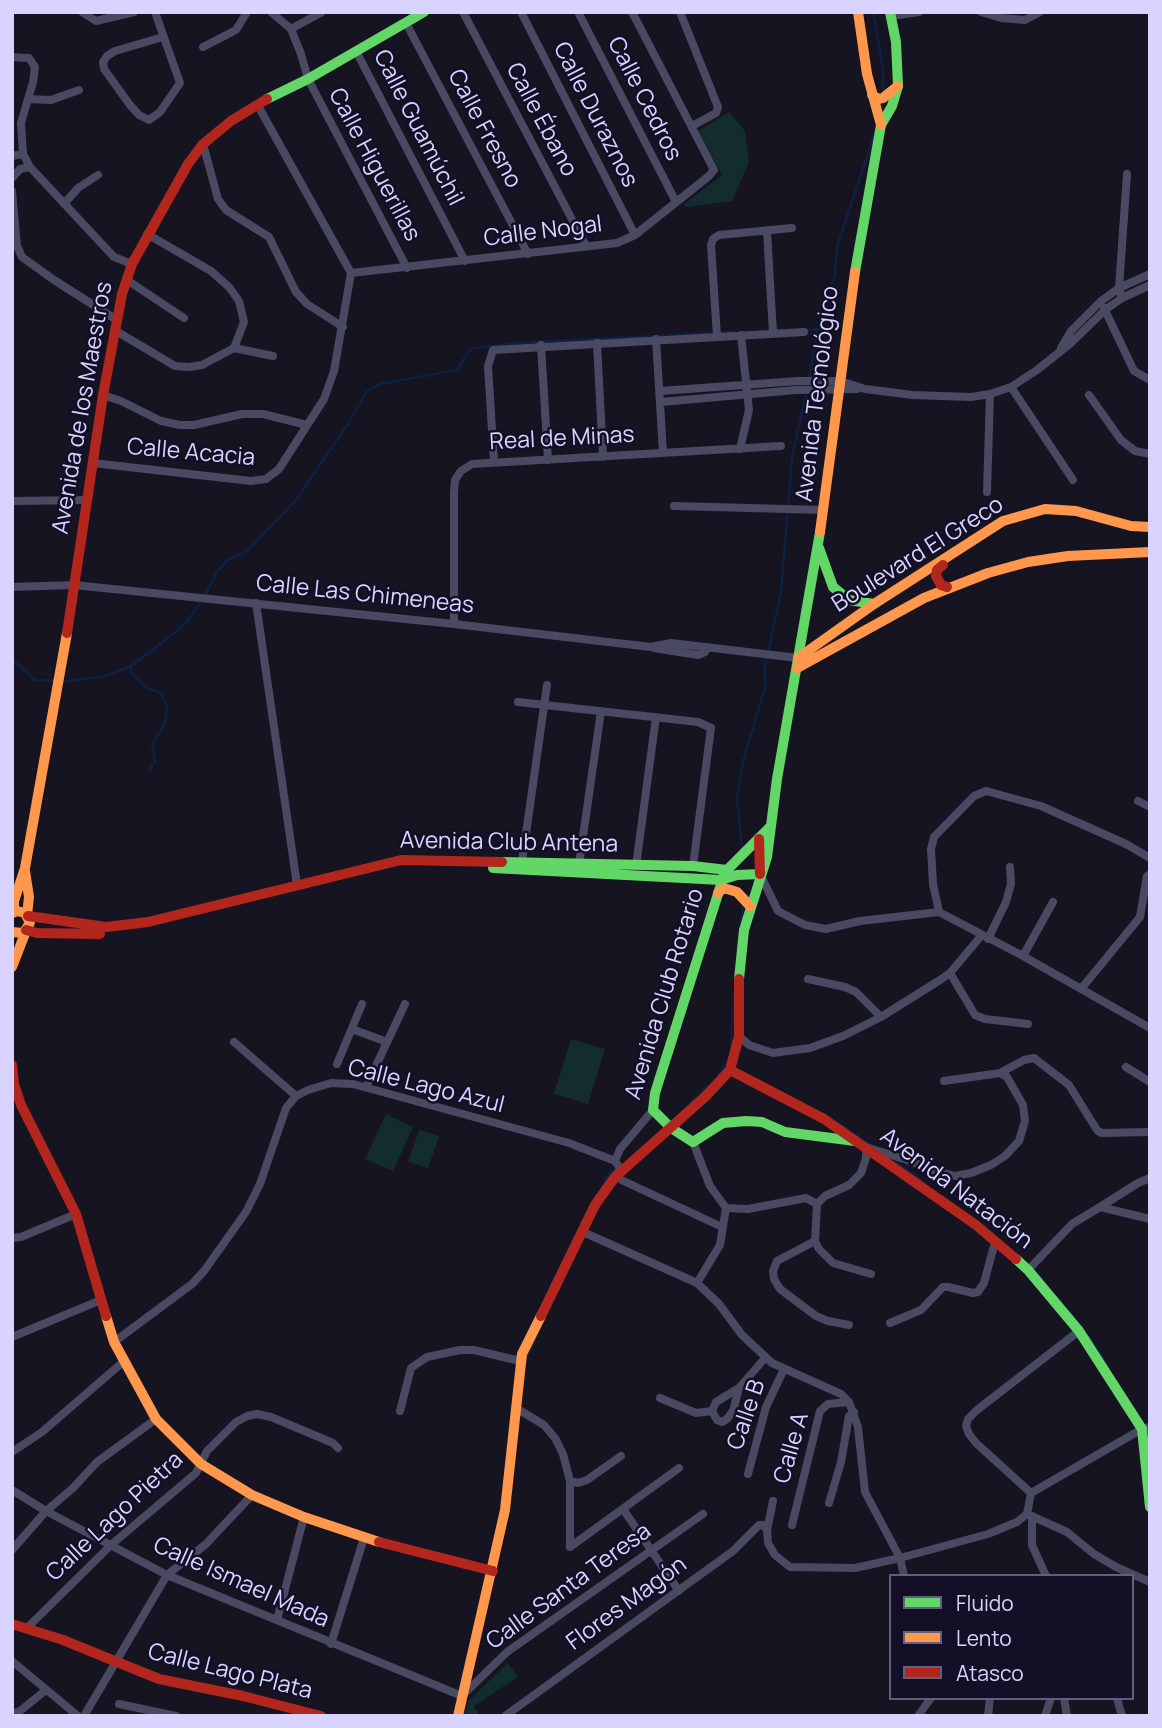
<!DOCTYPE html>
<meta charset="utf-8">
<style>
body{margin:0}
#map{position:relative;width:1162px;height:1728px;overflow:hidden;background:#161421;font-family:Manrope,sans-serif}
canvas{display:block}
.frame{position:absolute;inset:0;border:14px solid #d9d4ff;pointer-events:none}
.legend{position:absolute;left:889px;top:1574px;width:245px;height:126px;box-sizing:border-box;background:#130f26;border:2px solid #625e7d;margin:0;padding:9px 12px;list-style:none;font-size:21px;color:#d9d4ff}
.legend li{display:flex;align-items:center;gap:14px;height:35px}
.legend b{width:35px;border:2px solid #625e7d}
</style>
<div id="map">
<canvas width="1162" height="1728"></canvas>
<div class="frame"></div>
<ul class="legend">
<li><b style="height:9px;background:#63d668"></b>Fluido</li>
<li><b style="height:9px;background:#ff974d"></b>Lento</li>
<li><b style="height:9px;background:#b3261e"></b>Atasco</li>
</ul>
</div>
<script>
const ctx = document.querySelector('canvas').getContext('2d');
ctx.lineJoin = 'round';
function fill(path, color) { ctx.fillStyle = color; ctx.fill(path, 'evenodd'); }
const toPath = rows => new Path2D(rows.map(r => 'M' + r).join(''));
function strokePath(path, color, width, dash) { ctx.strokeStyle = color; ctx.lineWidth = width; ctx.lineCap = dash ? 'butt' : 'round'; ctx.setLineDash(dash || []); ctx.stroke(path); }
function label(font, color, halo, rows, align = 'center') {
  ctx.font = font + ' Manrope,sans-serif'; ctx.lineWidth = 5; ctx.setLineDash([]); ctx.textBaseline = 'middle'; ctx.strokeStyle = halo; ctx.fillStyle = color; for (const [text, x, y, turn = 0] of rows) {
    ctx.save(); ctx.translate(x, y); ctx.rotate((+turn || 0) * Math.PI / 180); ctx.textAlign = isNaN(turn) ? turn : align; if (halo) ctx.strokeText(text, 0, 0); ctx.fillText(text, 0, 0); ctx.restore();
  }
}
const green = toPath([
 [729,112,745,131,749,162,732,201,686,207,684,204,722,175,698,131],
 [571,1039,605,1049,588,1104,554,1094],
 [386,1114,413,1127,393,1171,365,1159],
 [419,1130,439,1136,428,1168,408,1162],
 [508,1663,518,1677,474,1706,480,1716,464,1716,469,1700]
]);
const stream = toPath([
 [873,12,883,69,883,93],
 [804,330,818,329],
 [809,379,818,329,835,274,837,247,875,133],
 [205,596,218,570,228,560,246,552,297,499,349,422,366,392,380,384,457,370,470,349,517,343,734,332],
 [12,659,35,680,57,681],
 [64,682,105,676,131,666],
 [149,770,155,761,152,744,165,723,167,706,161,693,147,688,138,680,131,672,131,666,177,631,188,621,201,601],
 [742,850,737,798,743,762,766,684,764,671,781,592,792,457,806,393],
 [742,919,743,905],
 [731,1052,734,996],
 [718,1076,728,1061],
 [690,1103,708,1086],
 [827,1116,874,1147],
 [891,1158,922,1181],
 [604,1184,607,1176,617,1168],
 [1066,1308,1082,1327],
 [1088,1335,1109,1368],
 [526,1360,535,1340],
 [459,1688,463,1671]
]);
const street = toPath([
 [82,12,96,21,134,12],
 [155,12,180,83,160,112,149,120,139,115,130,105,104,69,103,62,107,56,115,51,163,37],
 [271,12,291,29,301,54,308,79,407,268],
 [463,12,586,246],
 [521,12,635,235],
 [578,12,676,202],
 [680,12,718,107,716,113,692,126],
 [981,12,1001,18,1025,20,1040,12],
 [891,16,919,12],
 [406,23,528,254],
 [291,29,322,12],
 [203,47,236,30,247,12],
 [356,51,465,261],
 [12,57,29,58,35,67,33,82,21,123,23,154,30,167,114,257,132,264],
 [28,99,51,100,79,90],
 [257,104,351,273],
 [203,144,218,199,226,210,269,237,296,292,307,304,343,327],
 [12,156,23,154],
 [12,178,20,169,30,167],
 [12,191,17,246,22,257,54,280,117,320],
 [64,204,78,188,98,175],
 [767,231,773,333],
 [147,234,211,271,229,287,239,301,244,322,234,348],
 [351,273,617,243,635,235,709,176,714,170,632,12],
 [127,280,184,318],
 [1122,298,1119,288,1127,174],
 [1104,308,1134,371,1150,380],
 [116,331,175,366,189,367,202,365,234,348],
 [717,336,711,245,713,239,719,235,792,228],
 [656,339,663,452],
 [597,343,603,457],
 [541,345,548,460],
 [234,348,273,356],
 [1061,348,1071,331,1100,302,1119,288,1150,274],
 [1011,387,1073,480],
 [660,391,798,381,840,381,865,389,913,395,971,397,990,394,1011,387,1037,370,1071,343,1105,310,1122,298,1150,285],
 [103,395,121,401,161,421,180,425,194,425,242,414,263,414,307,425],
 [1089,395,1121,440,1135,451,1150,454],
 [661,402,796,390,857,389],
 [740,449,749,410,741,335],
 [494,462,488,366,493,350,804,332],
 [93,463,251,481,266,479,279,469,324,399,334,371,351,273],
 [987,492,990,394],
 [12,501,87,500],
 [674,506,824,510],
 [12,587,74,585,454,624,651,647,671,643,798,658],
 [256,603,297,885],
 [454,624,454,493,455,480,461,471,472,464,781,446],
 [654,648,698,655,705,652,707,647],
 [518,702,698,722,711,728,693,866],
 [1138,801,1150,807],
 [522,862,547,685],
 [579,864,601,711],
 [636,866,656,717],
 [760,874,778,911,805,925,826,929,860,921,939,912,1023,956,1150,1028],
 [939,912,933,884,931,849,934,837,974,796,986,791,1041,806,1126,844,1150,858],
 [988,939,1006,902,1011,884,1010,867],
 [1023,956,1053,902],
 [950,973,975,1015,985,1019,1028,1024],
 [808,979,845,987,856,992,881,1017],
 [1081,989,1140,917,1147,876,1150,874],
 [352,1029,387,1042],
 [739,1036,749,1045,773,1053,810,1048,843,1036,881,1017,940,980,950,973,981,936],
 [234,1042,296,1096],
 [337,1064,362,1004],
 [1126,1067,1150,1082],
 [1000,1073,1024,1060,1034,1058,1069,1085,1097,1130,1101,1133,1150,1132],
 [366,1087,405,1004],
 [693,1142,710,1186,726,1208,720,1245,697,1283],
 [615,1161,620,1149,653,1110],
 [615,1177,722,1227],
 [1100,1207,1138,1183,1150,1178],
 [726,1208,748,1209,806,1198,817,1204],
 [583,1232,697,1283,719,1304,742,1335,772,1363,841,1394,849,1402,858,1427,865,1492,900,1558,904,1576],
 [12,1238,21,1237,76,1214],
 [815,1241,777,1261,773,1271,774,1279,780,1289,816,1316,828,1321,849,1325],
 [1028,1270,1072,1224,1100,1207,1150,1219],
 [871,1274,833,1263,819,1249,815,1241,817,1204,825,1196,849,1185,861,1173,866,1158,866,1147,910,1161,937,1172,955,1176,971,1173,991,1165,1005,1156,1019,1141,1025,1121,1023,1105,1007,1077,1000,1073,944,1081],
 [890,1323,921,1310,943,1287,948,1287,973,1293,978,1292,984,1283,995,1242],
 [12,1337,101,1300],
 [114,1342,192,1284,204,1271,246,1212,260,1184,286,1108,296,1096,308,1090,331,1083,353,1084,569,1143,615,1161,621,1170],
 [739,1388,733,1411,727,1419,722,1422,717,1420,712,1411,716,1402,739,1388,765,1358],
 [660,1398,696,1413,712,1411],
 [516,1408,544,1425,555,1438,563,1454,570,1481,570,1547],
 [400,1411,411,1368,427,1357,460,1350,474,1350,520,1361],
 [12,1452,42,1432,123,1362],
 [748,1474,766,1407,784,1369],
 [570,1481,578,1483,587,1480,621,1456],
 [12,1490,46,1511,167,1575,462,1696,507,1652,703,1514],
 [1031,1493,1142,1429,1150,1427],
 [773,1501,767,1530,768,1543,775,1555,790,1567,855,1568,900,1558,988,1534,1017,1522,1027,1514,1067,1532,1094,1554,1116,1567,1150,1582],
 [829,1503,841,1462,849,1416,854,1412],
 [623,1509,679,1591],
 [1027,1514,1031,1493,976,1443,969,1434,966,1426,968,1419,977,1410,1079,1331],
 [1032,1516,1032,1545,1046,1576],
 [792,1525,820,1411,828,1404,849,1402],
 [570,1547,679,1468],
 [12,1550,46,1511,73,1488,97,1462,156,1419],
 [277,1620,304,1517],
 [27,1628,111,1545,196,1473,207,1451,236,1422,247,1416,257,1414,271,1417,333,1443,338,1448],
 [331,1644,364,1538],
 [12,1661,78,1716],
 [1064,1698,1067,1716],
 [1117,1698,1122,1716],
 [119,1704,176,1716],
 [12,1714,20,1711,46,1690],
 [84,1716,167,1575,206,1544,252,1495],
 [505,1716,733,1551,759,1525,763,1525,767,1530],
 [918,1716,931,1698],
 [988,1716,990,1698],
 [1045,1716,1051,1698]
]);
const fast = toPath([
 [267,99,308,79,424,12],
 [855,272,881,125,892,106,898,86,896,42,890,12],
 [819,548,833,587,849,600,874,604],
 [502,862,693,866,727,870,771,826],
 [493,868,721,880,737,875,760,874],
 [724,875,655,1093,653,1110,671,1128,693,1142,723,1123,746,1121,762,1122,785,1132,855,1141],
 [739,979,744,930,767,857,777,779,820,532],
 [1016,1259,1028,1270,1079,1331,1142,1429,1150,1507]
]);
const slow = toPath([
 [858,12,867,74,881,125],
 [872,95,879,99,883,98,898,86],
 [820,532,855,272],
 [798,658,874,604,1003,521,1045,509,1076,511,1131,526,1150,527],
 [797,668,924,598,988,573,1028,562,1068,556,1150,552],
 [25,871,29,897,27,915],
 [718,893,724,888,737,892,750,906],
 [14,912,14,901,25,868,67,633],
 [12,913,17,911,25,913,30,923,23,933,12,932],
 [12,967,26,931],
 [106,1316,114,1342,156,1419,201,1464,252,1495,304,1517,379,1542],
 [458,1716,505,1510,522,1354,541,1316]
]);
const jam = toPath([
 [943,565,937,570,936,576,941,585,947,587],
 [67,633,103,395,122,294,132,264,188,164,203,144,231,121,267,99],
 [759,839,760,874],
 [28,916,106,927,148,922,401,860,502,862],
 [26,930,37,933,100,934],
 [12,1065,14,1084,21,1105,76,1214,106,1316],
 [730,1070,824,1119,976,1225,1016,1259],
 [541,1316,595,1205,615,1177,706,1096,730,1070,739,1036,739,979],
 [379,1542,493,1571],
 [12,1624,63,1640,159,1679,243,1696,321,1716]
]);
const streetNames = [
 ["Calle Cedros",644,99,63],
 ["Calle Duraznos",595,115,63],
 ["Calle Ébano",541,120,62],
 ["Calle Guamúchil",418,128,63],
 ["Calle Fresno",484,129,62],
 ["Calle Higuerillas",374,165,62],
 ["Calle Nogal",543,232,-7],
 ["Avenida Tecnológico",818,394,-83],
 ["Avenida de los Maestros",83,408,-80],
 ["Real de Minas",562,439,-3],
 ["Calle Acacia",191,453,5],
 ["Boulevard El Greco",918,555,-32],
 ["Calle Las Chimeneas",365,595,6],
 ["Avenida Club Antena",509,843,1],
 ["Avenida Club Rotario",665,994,-73],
 ["Calle Lago Azul",426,1087,14],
 ["Avenida Natación",956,1189,37],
 ["Calle B",747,1415,-71],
 ["Calle A",792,1448,-74],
 ["Calle Lago Pietra",115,1517,-43],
 ["Calle Ismael Mada",241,1583,24],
 ["Calle Santa Teresa",569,1587,-36],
 ["Flores Magón",627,1604,-36],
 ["Calle Lago Plata",230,1672,14]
];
fill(green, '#132c2d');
strokePath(stream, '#0d2144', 2.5);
strokePath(street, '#4a4962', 8);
strokePath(fast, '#63d668', 10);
strokePath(slow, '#ff974d', 10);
strokePath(jam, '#b3261e', 10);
label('23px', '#d9d4ff', '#130f26', streetNames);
</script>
